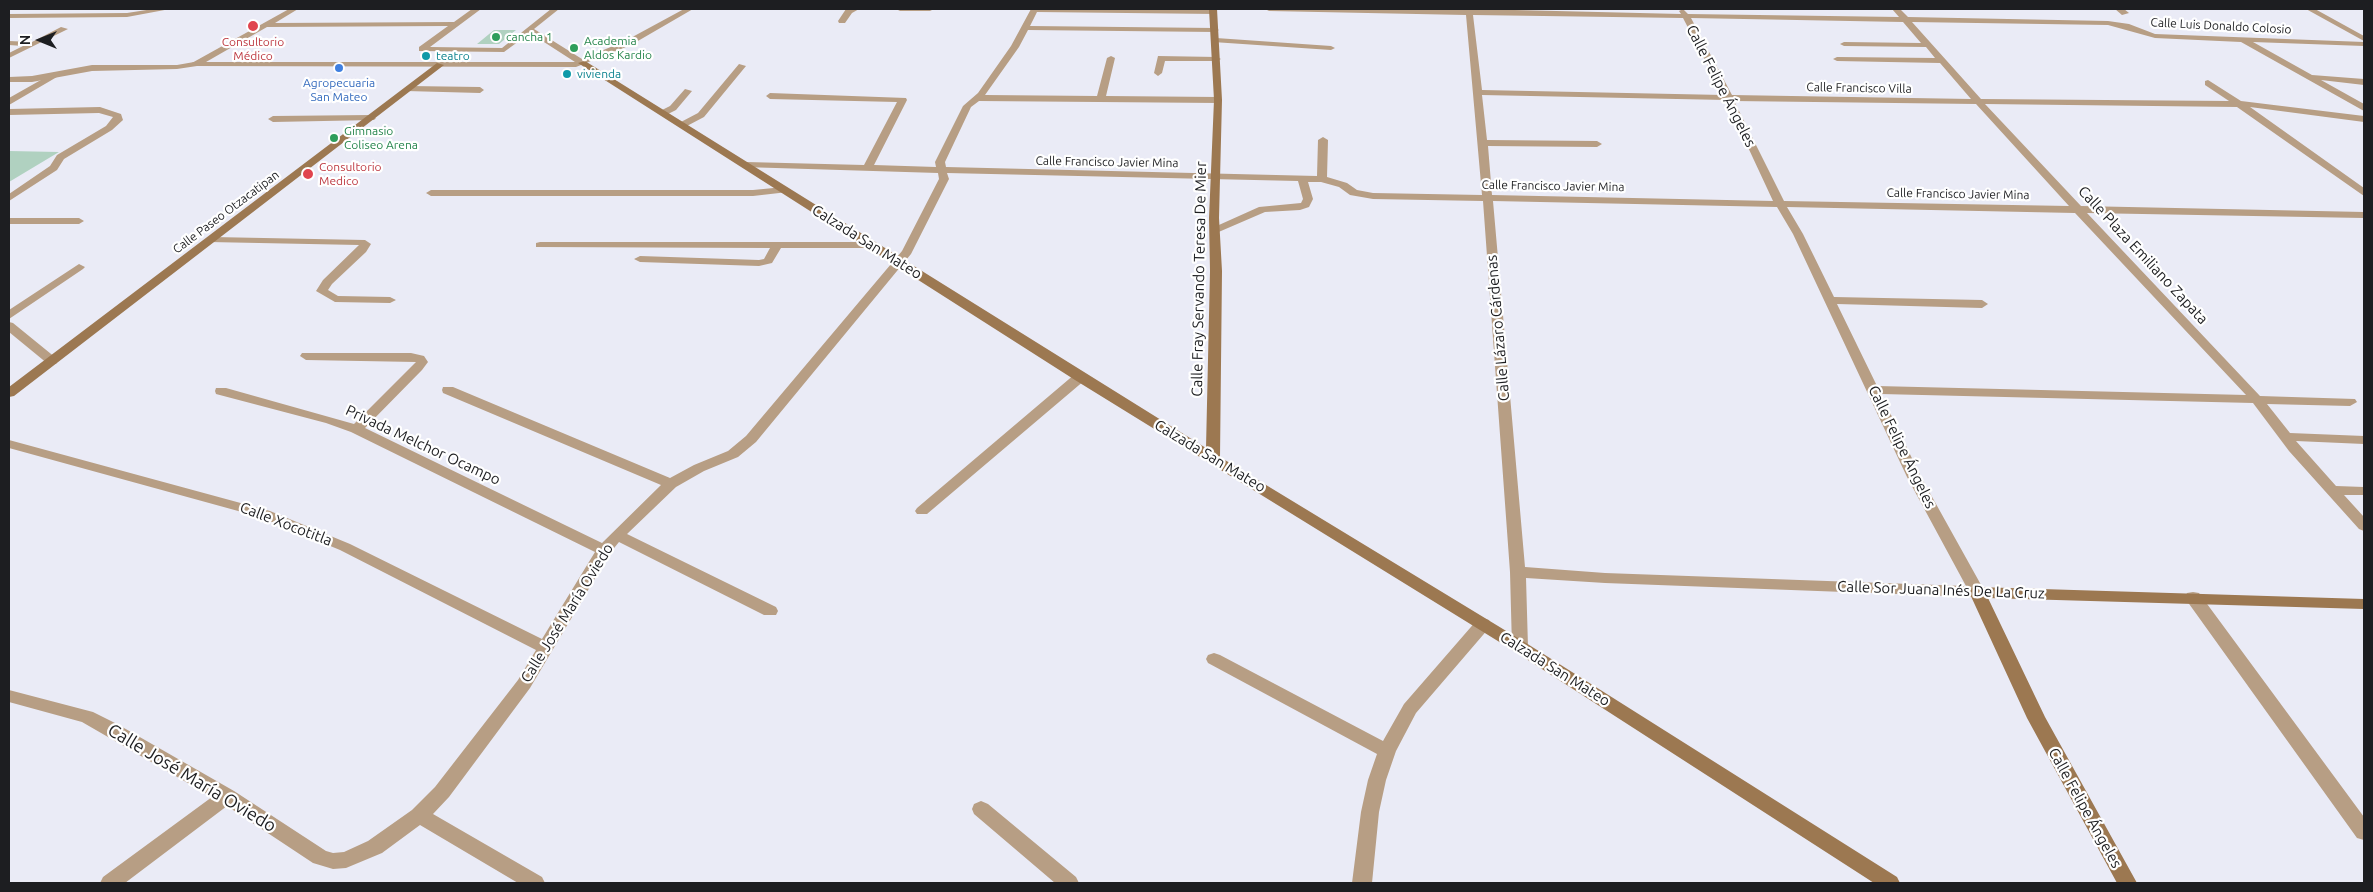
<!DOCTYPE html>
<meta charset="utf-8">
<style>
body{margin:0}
#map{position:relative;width:2373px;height:892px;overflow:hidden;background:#eaebf6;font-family:Ubuntu,sans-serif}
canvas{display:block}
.frame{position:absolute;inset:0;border:10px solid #1d1e21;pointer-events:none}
.north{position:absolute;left:15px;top:15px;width:50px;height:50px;-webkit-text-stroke:4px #fff;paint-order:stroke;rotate:270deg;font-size:14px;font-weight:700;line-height:20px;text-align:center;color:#1d1e21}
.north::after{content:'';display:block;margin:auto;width:18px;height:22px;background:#1d1e21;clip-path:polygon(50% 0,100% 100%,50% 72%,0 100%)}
</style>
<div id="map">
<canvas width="2373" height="892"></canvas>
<div class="frame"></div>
<div class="north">N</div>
</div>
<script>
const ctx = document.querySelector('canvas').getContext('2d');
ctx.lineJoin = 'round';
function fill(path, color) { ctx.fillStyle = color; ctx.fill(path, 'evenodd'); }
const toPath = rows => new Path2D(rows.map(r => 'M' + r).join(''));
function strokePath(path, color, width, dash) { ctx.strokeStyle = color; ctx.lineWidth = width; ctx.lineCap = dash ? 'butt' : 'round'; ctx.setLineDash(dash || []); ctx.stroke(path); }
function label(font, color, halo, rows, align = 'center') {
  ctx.font = font + ' Ubuntu,sans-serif'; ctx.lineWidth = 4.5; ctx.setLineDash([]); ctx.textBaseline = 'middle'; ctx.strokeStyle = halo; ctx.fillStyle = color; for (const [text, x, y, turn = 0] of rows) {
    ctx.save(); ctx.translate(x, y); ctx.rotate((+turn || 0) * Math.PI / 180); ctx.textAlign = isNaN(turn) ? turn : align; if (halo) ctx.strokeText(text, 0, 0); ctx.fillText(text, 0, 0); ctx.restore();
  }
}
const green = toPath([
 [494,30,516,30,499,44,477,44],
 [9,151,59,152,9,182]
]);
const minor = toPath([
 [153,9,170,9,127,17,9,18,9,14,127,13,153,9],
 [289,9,298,9,275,23,454,22,472,9,481,9,430,47,502,48,551,9,559,9,534,29,582,59,625,41,684,9,693,9,631,45,576,67,194,66,190,64,289,9],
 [448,26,419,47,419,51,504,52,530,33,575,62,206,62,267,27,448,26],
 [846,9,859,9,852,13,845,23,839,23,838,21,846,9],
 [896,9,934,9,930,11,900,11,896,9],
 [1031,9,1213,10,1216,10,1216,14,1037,12,1030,26,1215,28,1219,30,1215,32,1028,30,1019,47,985,95,1097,96,1107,58,1111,56,1115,58,1106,96,1218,97,1222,100,1218,103,979,101,971,107,945,162,946,167,1317,176,1318,140,1323,137,1328,140,1327,177,1347,183,1357,190,1373,193,1482,195,1466,15,1269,11,1265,9,1473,9,1681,14,1679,11,1683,9,1688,14,1899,17,1892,9,1900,9,1908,17,2108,21,2129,24,2155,34,2364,42,2364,46,2253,42,2312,75,2364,79,2364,85,2321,80,2364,104,2364,111,2241,42,2155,38,2108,25,1912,22,1981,99,2229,101,2205,85,2205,81,2208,80,2241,101,2364,116,2364,122,2250,107,2364,188,2364,196,2237,107,1985,104,2081,206,2364,212,2364,218,2087,213,2260,396,2355,399,2357,402,2350,406,2267,404,2290,433,2364,436,2364,444,2296,441,2336,486,2364,487,2364,495,2344,495,2364,517,2364,531,2359,529,2289,451,2253,403,1881,394,1921,477,1985,592,1983,596,1977,597,1605,583,1526,578,1528,647,1526,651,1520,653,1514,651,1512,647,1510,572,1483,201,1373,199,1350,195,1339,187,1321,182,1308,182,1313,199,1309,207,1300,210,1265,212,1214,234,1210,233,1210,229,1259,207,1301,203,1303,199,1298,181,947,173,949,179,911,254,756,442,738,457,704,471,676,487,627,534,776,607,778,611,776,615,764,615,619,542,610,553,530,688,449,797,433,814,542,877,545,883,518,883,420,825,382,853,346,868,333,869,313,863,227,806,125,883,100,883,103,877,212,797,82,722,9,702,9,690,93,712,117,724,234,791,326,851,333,853,344,852,368,841,412,810,435,787,518,680,536,650,340,550,260,517,9,448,9,440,270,511,350,544,542,639,595,552,351,432,326,423,216,394,215,391,216,388,226,388,354,424,416,362,306,360,300,356,302,353,411,353,424,356,428,362,422,370,365,428,602,543,661,485,443,393,442,390,443,387,453,387,670,478,694,465,728,451,746,436,902,251,939,179,938,173,743,167,741,165,746,162,864,165,897,102,770,99,766,96,770,93,906,98,907,100,874,165,936,167,935,162,963,106,978,93,1011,46,1031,9],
 [1473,15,1683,18,1723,95,1482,90,1473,15],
 [1691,18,1903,22,1921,43,1844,42,1840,44,1844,46,1926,47,1935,58,1837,57,1833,59,1837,61,1940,63,1971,99,1732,95,1691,18],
 [1482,95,1726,100,1773,201,1492,195,1488,146,1597,147,1602,144,1597,141,1487,140,1482,95],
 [1734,101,1976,104,2069,206,1784,201,1734,101],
 [1493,201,1777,207,1793,234,1907,477,1966,586,1605,573,1525,567,1493,201],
 [1787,207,2075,213,2246,395,1877,386,1837,304,1982,308,1988,304,1982,300,1834,297,1803,234,1787,207],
 [2115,9,2124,9,2129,13,2122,15,2115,9],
 [2306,9,2315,9,2364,36,2364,41,2306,9],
 [61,27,68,29,9,58,9,53,23,46,9,45,9,41,32,42,61,27],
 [1216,38,1331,46,1335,48,1331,50,1213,42,1212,40,1216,38],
 [1158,56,1217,57,1221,59,1217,61,1165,61,1162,73,1158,76,1154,73,1158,56],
 [739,64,746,66,704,117,685,127,679,127,679,123,698,113,739,64],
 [55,72,62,74,9,105,9,98,55,72],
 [409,86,480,87,484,90,480,93,406,91,406,87,409,86],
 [685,89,692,91,676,110,666,115,660,115,660,111,670,106,685,89],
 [100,107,121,114,123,120,112,130,64,159,57,170,9,201,9,194,50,166,57,155,106,126,113,117,99,113,9,115,9,109,100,107],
 [371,115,376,118,374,120,273,122,268,119,273,116,371,115],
 [784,187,788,188,788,192,753,196,431,196,426,193,431,190,753,190,784,187],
 [9,218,79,218,84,221,79,224,9,224,9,218],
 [213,237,365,240,371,244,366,252,332,284,328,290,338,296,390,297,396,300,390,303,335,302,316,291,323,280,359,245,209,242,208,240,213,237],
 [540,242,870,242,875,245,870,248,781,248,772,263,759,266,640,262,634,259,640,256,759,260,764,259,770,248,536,247,536,243,540,242],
 [79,264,85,267,83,269,9,319,9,310,79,264],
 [9,322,13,323,56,358,58,361,56,364,48,364,9,332,9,322],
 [1080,373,1085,374,1086,377,1085,380,927,514,917,514,915,511,917,508,1075,374,1080,373],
 [2193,592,2199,593,2364,817,2364,840,2357,838,2187,601,2185,597,2187,593,2193,592],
 [1483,618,1489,620,1491,624,1489,628,1416,713,1396,751,1386,780,1379,812,1372,883,1352,883,1361,812,1368,780,1377,754,1208,663,1206,659,1208,655,1214,653,1220,655,1383,741,1404,704,1477,620,1483,618],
 [981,801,988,804,1076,877,1079,883,1055,883,974,814,972,809,974,804,981,801]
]);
const tertiary = toPath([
 [194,62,197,62,197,66,177,69,92,71,32,82,9,82,9,77,32,76,92,65,177,65,194,62]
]);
const secondary = toPath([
 [1209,9,1217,9,1222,100,1219,218,1222,271,1220,457,1526,643,1897,877,1900,883,1874,883,1514,651,1075,380,578,63,585,61,1206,448,1210,271,1209,218,1214,100,1209,9],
 [437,63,444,65,14,396,9,397,9,387,437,63],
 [1977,587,2364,599,2364,609,1988,598,2045,717,2137,883,2117,883,2027,718,1969,592,1971,588,1977,587]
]);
const markers = [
 [253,26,6,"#e0444e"],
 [496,37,5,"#2e9e5b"],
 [574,48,5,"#2e9e5b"],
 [426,56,5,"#0f9aa8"],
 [339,68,5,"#3f7fe0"],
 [567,74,5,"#0f9aa8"],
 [334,138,5,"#2e9e5b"],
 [308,174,6,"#e0444e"]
];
const farStreetnames = [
 ["Calle Luis Donaldo Colosio",2221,26,3],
 ["Calle Francisco Villa",1859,88,1],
 ["Calle Francisco Javier Mina",1107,162,1],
 ["Calle Francisco Javier Mina",1553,186,1],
 ["Calle Francisco Javier Mina",1958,194,1],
 ["Calle Paseo Otzacatipan",226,212,-37]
];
const farLeisurenames = [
 ["cancha 1",506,37],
 ["Academia",584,41],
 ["Aldos Kardio",584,55],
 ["Gimnasio",344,131],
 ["Coliseo Arena",344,145]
];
const farHealthnames = [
 ["Consultorio",253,42],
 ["Médico",253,56],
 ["Consultorio",319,167,"left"],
 ["Medico",319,181,"left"]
];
const farCulturenames = [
 ["teatro",436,56],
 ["vivienda",577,74]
];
const farShopnames = [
 ["Agropecuaria",339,83],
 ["San Mateo",339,97]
];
const streetNames = [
 ["Calle Felipe Ángeles",1721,86,63],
 ["Calzada San Mateo",867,242,32],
 ["Calle Plaza Emiliano Zapata",2143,255,47],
 ["Calle Fray Servando Teresa De Mier",1199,279,-89],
 ["Calle Lázaro Cárdenas",1498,328,-95],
 ["Privada Melchor Ocampo",423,445,25],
 ["Calle Felipe Ángeles",1902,447,64],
 ["Calzada San Mateo",1210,456,31],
 ["Calle Xocotitla",286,524,21],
 ["Calle Sor Juana Inés De La Cruz",1941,590,2],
 ["Calle José María Oviedo",567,613,-58],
 ["Calzada San Mateo",1555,669,32],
 ["Calle Felipe Ángeles",2085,808,61]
];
const nearStreetnames = [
 ["Calle José María Oviedo",192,778,31]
];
fill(green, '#b0d1c0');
fill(minor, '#b79e84');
fill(tertiary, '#b79e84');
fill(secondary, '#9c7851');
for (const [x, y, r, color] of markers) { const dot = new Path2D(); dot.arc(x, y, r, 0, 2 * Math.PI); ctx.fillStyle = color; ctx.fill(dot); strokePath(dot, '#fff', 2); }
label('12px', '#1d1e21', '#fff', farStreetnames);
label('12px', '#27864d', '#fff', farLeisurenames, 'left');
label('12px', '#be3a42', '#fff', farHealthnames);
label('12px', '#0d838f', '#fff', farCulturenames, 'left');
label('12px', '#366cbe', '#fff', farShopnames);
label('15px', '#1d1e21', '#fff', streetNames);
label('18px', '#1d1e21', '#fff', nearStreetnames);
</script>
